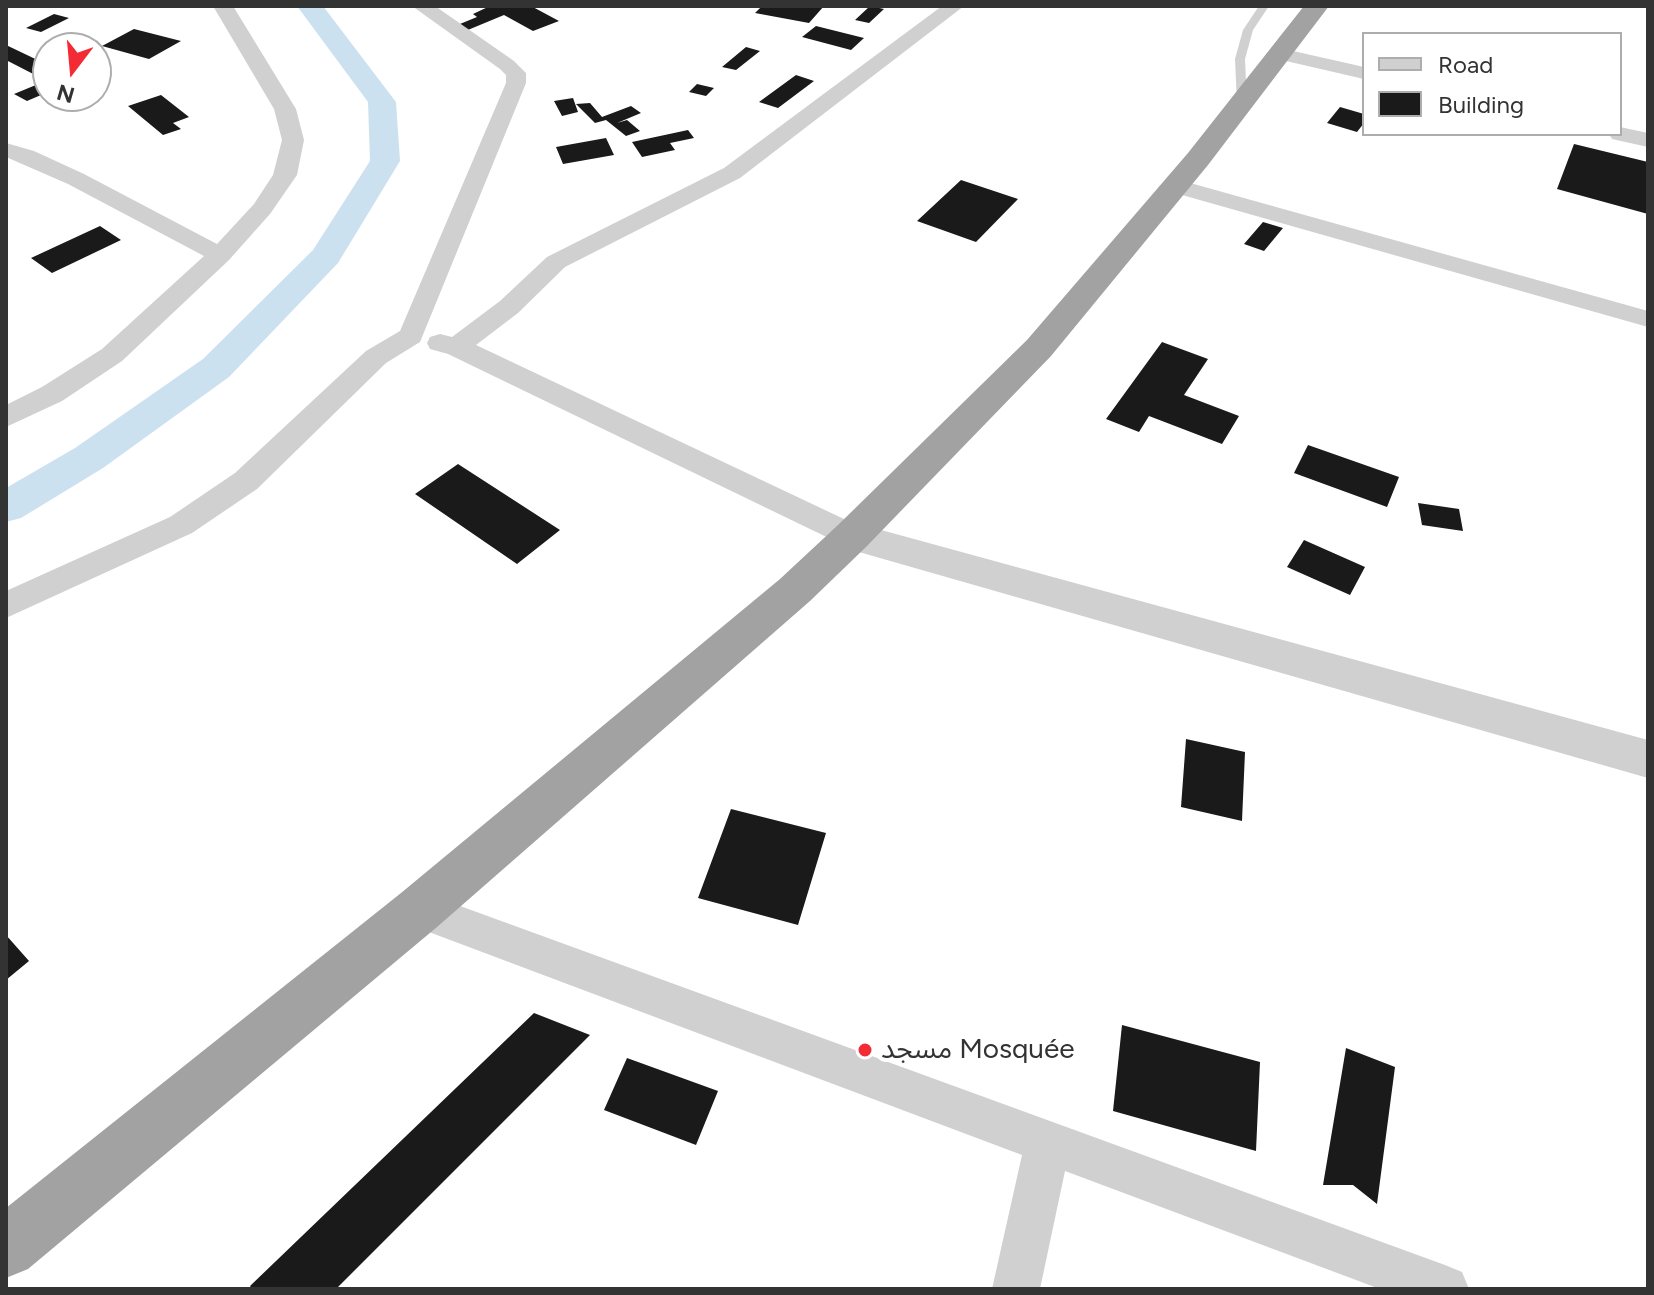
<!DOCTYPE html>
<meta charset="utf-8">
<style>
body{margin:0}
#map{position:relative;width:1654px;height:1295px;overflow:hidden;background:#fff;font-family:Figtree,sans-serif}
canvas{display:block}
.frame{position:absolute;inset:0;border:8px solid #333;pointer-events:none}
.legend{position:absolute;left:1362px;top:32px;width:260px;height:104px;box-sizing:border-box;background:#fff;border:2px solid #adadad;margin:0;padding:10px 14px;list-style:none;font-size:24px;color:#333}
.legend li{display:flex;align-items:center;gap:16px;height:40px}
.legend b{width:40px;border:2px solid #adadad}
.north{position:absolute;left:32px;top:32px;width:80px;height:80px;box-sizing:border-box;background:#fff;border:2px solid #adadad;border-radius:50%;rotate:196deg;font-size:22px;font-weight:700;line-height:32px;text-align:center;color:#333}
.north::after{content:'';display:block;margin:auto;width:28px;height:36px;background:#f32b35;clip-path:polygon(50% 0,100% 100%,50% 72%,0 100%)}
</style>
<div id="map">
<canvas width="1654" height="1295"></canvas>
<div class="frame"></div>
<ul class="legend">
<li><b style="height:10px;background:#d0d0d0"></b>Road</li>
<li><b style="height:22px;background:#1a1a1a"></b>Building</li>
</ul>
<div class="north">N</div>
</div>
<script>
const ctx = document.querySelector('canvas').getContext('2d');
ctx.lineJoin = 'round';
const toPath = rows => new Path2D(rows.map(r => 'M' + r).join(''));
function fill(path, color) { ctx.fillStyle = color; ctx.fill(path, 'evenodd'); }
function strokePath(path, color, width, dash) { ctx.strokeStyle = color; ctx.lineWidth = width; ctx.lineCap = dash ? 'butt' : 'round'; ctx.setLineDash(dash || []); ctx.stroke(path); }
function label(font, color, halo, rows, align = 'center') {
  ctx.font = font + ' Figtree,"Noto Sans Arabic",sans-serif'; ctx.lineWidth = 8; ctx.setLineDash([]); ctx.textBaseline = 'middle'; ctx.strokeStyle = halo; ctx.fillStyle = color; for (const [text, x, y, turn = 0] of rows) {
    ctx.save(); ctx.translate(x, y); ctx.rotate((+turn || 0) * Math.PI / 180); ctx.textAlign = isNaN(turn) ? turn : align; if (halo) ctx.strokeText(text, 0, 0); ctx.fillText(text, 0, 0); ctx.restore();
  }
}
const canal = toPath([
 [297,6,323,6,396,102,400,161,338,263,229,377,103,468,21,518,6,522,6,488,75,448,203,359,313,250,370,161,368,102,297,6]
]);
const building = toPath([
 [490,6,531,6,559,21,533,31,504,15,463,32,455,26,477,17,473,14],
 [762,6,824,6,809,23,755,13],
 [870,6,884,9,869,23,855,20],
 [54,14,69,18,41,32,26,28],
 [816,26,864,38,851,50,802,37],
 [134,29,181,41,149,59,102,46],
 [6,45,48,65,48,75,41,78,6,60],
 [746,47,760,51,736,70,722,67],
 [796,75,814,81,778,108,759,102],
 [48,80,48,92,27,101,14,94],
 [697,84,714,88,706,96,689,92],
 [161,95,189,117,173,123,181,129,163,135,128,106],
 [573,98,578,112,562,116,554,101],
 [590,103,602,117,631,106,641,113,617,123,627,120,640,131,626,136,606,120,595,123,576,104],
 [1340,107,1364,114,1364,123,1357,132,1327,123],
 [688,130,694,138,670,143,675,150,642,157,632,142],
 [606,138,614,155,563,164,556,147],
 [1574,144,1648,162,1648,214,1557,189],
 [961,180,1018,199,976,242,917,221],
 [1263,222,1283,228,1264,251,1244,244],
 [100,226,121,240,52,273,31,258],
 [1162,342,1208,359,1184,395,1239,416,1222,444,1149,416,1139,432,1106,419],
 [1308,445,1399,477,1387,507,1294,473],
 [458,464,560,530,517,564,415,494],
 [1418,503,1459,509,1463,531,1422,525],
 [1304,540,1365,567,1350,595,1287,567],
 [1186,739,1245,752,1242,821,1181,807],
 [731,809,826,833,798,925,698,898],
 [6,935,29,961,6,980],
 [534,1013,590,1035,336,1289,252,1289,250,1286],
 [1122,1025,1260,1062,1256,1151,1113,1111],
 [1346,1048,1395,1067,1377,1204,1353,1185,1323,1185],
 [627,1058,718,1091,696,1145,604,1110]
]);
const service = toPath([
 [1259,6,1269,6,1253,30,1245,59,1247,103,1242,106,1237,103,1235,59,1243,30,1259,6]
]);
const minor = toPath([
 [213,6,233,6,296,109,304,140,297,175,270,214,229,260,122,361,62,401,6,427,6,405,42,387,102,349,204,256,68,184,6,157,6,143,34,151,84,174,217,244,254,204,273,175,282,140,274,109,213,6],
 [412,6,435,6,514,61,526,73,526,83,420,342,386,363,257,489,192,533,6,618,6,591,170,517,235,473,366,351,400,331,506,83,506,75,500,69,412,6],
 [942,6,964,6,740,178,565,267,518,313,476,345,863,528,868,536,863,544,852,548,841,544,448,354,430,349,427,343,430,337,440,334,452,337,500,301,547,257,724,168,942,6],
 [1280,48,1364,67,1364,79,1273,58,1270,54,1280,48],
 [1620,127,1648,133,1648,147,1612,139,1609,134,1620,134,1620,127],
 [1176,179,1648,311,1648,327,1168,191,1164,186,1168,181,1176,179],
 [419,891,1445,1265,1462,1272,1469,1289,1380,1289,1065,1171,1040,1289,992,1289,1022,1155,405,923,399,910,405,897,419,891]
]);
const tertiary = toPath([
 [852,522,1648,740,1648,778,838,546,833,536,838,526,852,522]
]);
const trunk = toPath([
 [1304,6,1329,6,1208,165,1051,356,866,547,810,601,437,927,28,1269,6,1278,6,1208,401,893,780,579,838,525,1027,340,1188,153,1304,6]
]);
const markers = [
 [865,1050,8,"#f32b35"]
];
const nearPoinames = [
 ["مسجد Mosquée",881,1050]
];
fill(canal, '#cce1f0');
fill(building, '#1a1a1a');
fill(service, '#d0d0d0');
fill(minor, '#d0d0d0');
fill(tertiary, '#d0d0d0');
fill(trunk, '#a2a2a2');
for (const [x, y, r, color] of markers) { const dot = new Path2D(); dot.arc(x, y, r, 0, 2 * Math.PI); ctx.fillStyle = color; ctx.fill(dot); strokePath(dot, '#fff', 3); }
label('28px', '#333', '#fff', nearPoinames, 'left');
</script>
